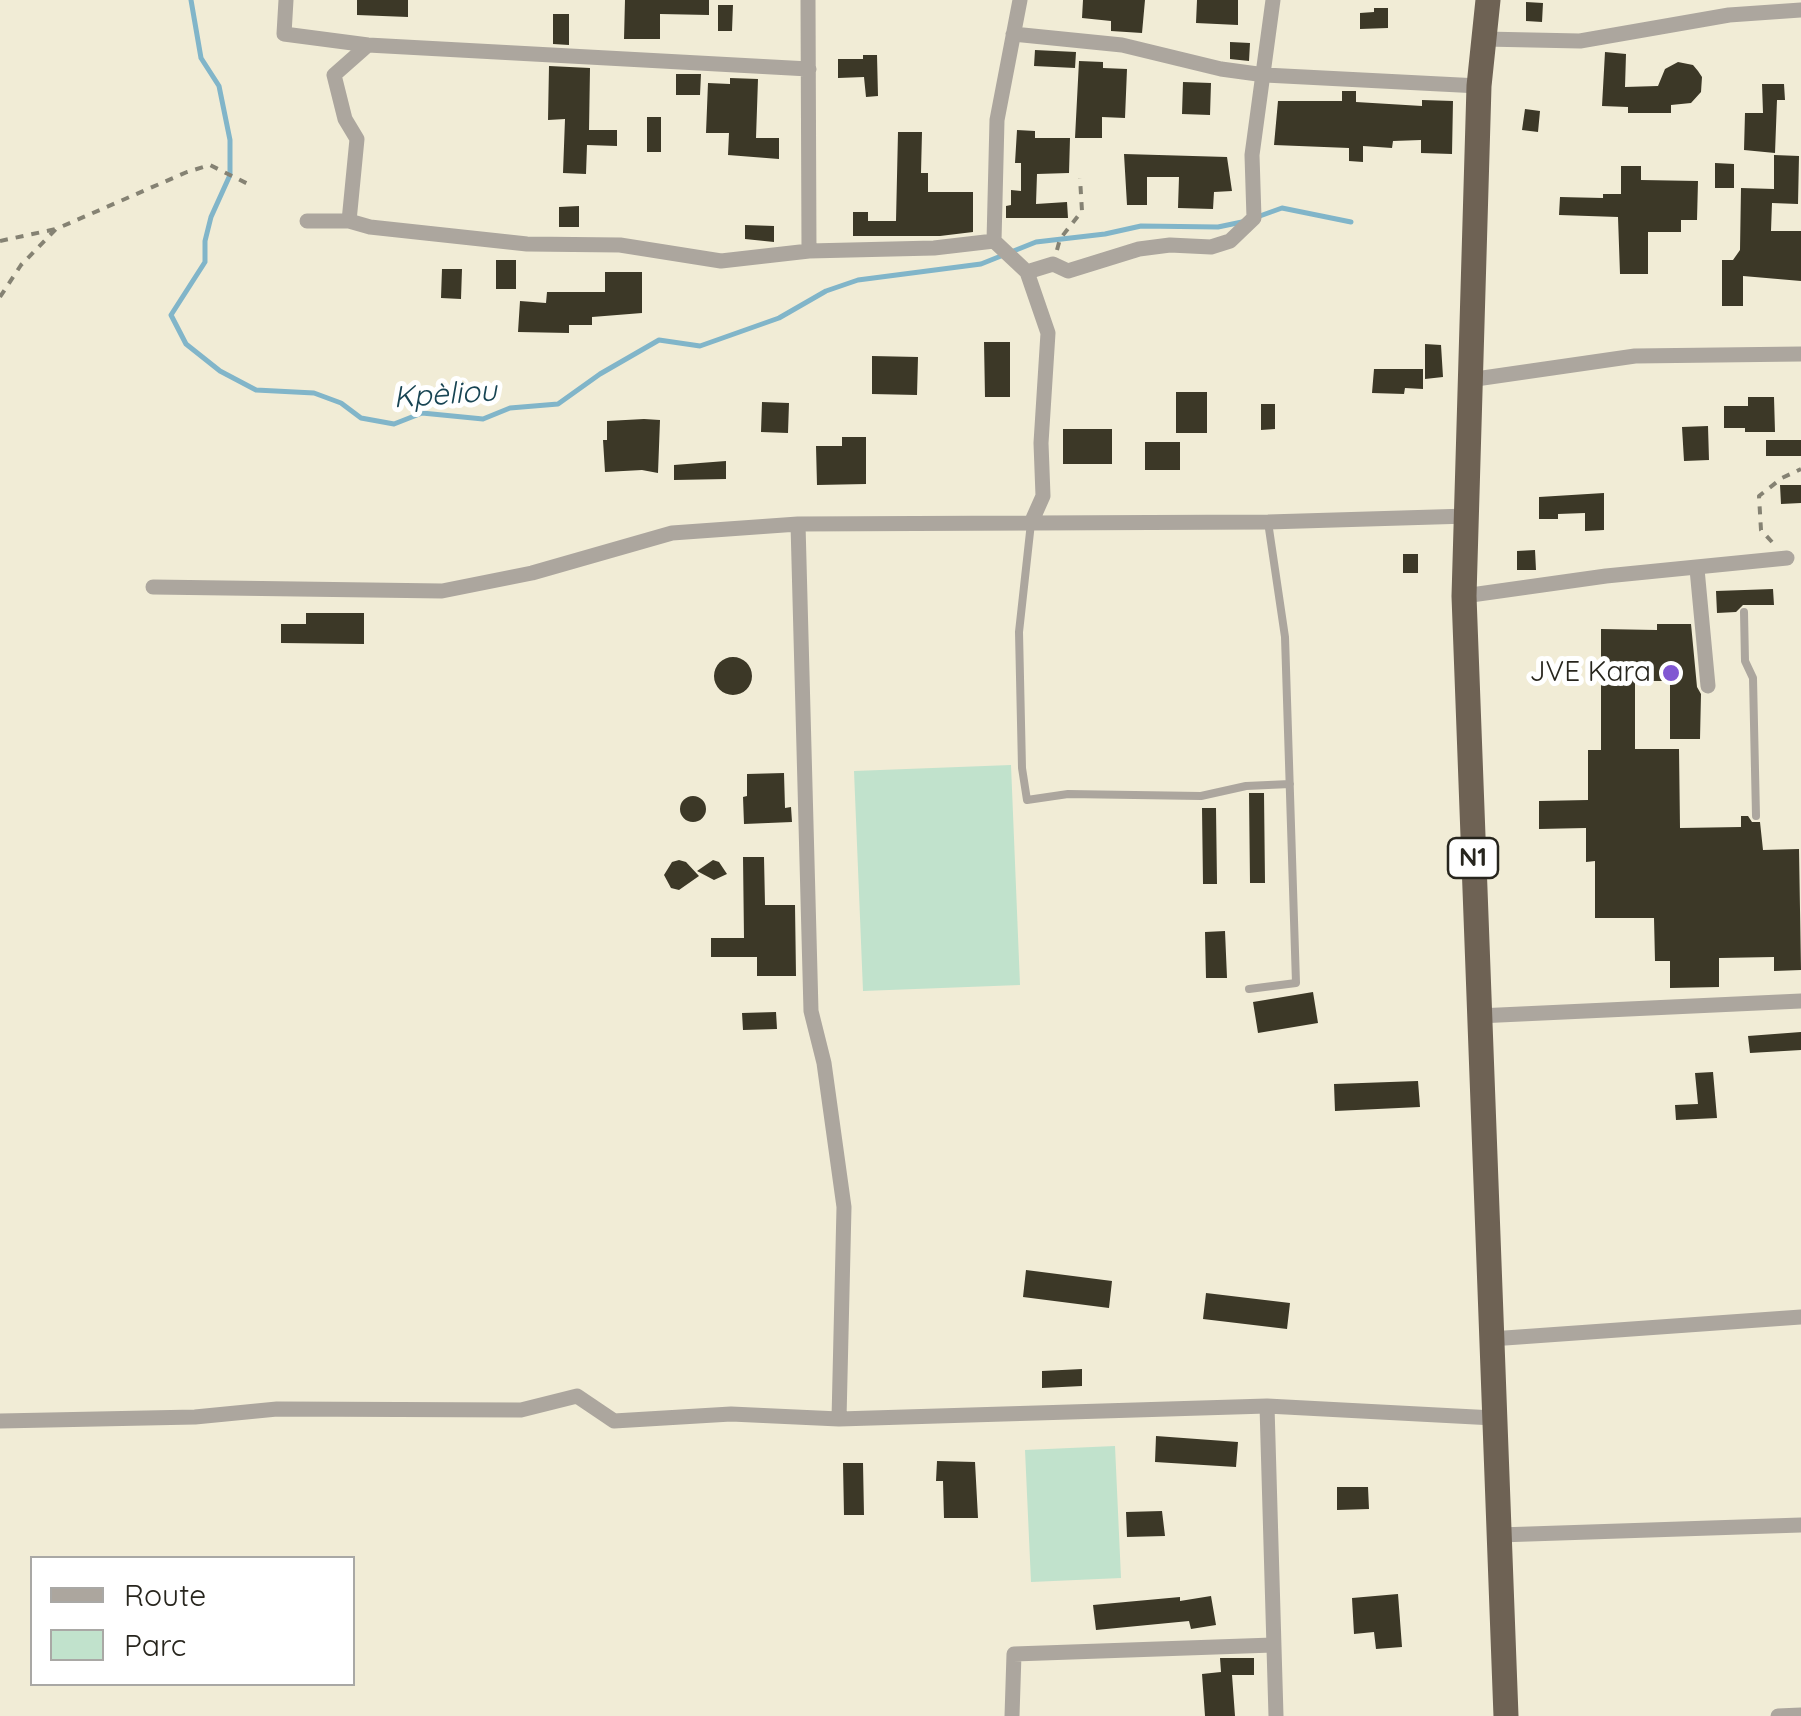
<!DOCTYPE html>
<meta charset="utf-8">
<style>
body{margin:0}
#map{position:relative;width:1801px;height:1716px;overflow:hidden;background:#f1ecd6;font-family:Quicksand,sans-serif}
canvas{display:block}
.legend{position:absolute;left:30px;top:1556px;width:325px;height:130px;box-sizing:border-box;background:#fff;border:2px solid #a9a8a5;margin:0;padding:12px 18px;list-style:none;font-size:30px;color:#27251d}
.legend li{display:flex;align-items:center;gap:20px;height:50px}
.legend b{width:50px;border:2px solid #a9a8a5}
</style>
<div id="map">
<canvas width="1801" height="1716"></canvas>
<ul class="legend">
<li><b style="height:12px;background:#aca69e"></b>Route</li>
<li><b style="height:28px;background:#c1e2cc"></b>Parc</li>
</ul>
</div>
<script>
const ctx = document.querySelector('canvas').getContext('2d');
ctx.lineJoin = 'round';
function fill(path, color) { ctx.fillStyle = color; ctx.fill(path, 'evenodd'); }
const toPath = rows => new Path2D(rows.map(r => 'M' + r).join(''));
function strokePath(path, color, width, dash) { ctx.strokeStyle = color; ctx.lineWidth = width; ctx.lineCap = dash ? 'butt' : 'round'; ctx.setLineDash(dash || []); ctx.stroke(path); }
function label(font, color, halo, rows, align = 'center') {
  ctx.font = font + ' Quicksand,sans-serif'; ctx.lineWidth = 10; ctx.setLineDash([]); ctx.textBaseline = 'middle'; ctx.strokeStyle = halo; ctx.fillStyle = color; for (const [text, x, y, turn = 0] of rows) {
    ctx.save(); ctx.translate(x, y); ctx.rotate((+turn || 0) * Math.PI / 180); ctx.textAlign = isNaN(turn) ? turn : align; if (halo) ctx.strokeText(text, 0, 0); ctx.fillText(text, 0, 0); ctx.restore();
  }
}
const green = toPath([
 [1011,765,1020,985,863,991,854,771],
 [1115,1446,1121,1578,1031,1582,1025,1450]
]);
const stream = toPath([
 [191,0,201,58,219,86,230,140,230,175,211,217,205,241,205,262,171,315,186,344,220,371,256,390,314,393,341,403,361,418,394,424,422,413,483,419,510,408,558,404,600,374,659,340,700,346,779,318,826,291,858,280,981,264,1036,242,1105,234,1141,226,1218,227,1242,222],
 [1257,217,1282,208,1351,222]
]);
const building = toPath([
 [357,0,408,0,408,17,357,15],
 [625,0,709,0,709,15,660,14,660,39,624,39],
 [1083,0,1145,0,1142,33,1111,31,1111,21,1082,18],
 [1197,0,1238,0,1238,25,1196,23],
 [1526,2,1543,3,1542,22,1526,21],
 [718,5,733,5,732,31,718,31],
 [1374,8,1388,8,1388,28,1360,29,1360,13,1374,12],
 [553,14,569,14,569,45,553,44],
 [1230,42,1250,43,1249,61,1230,59],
 [1035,50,1076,52,1075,68,1034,66],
 [1605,52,1626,54,1625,87,1658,86,1665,69,1678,62,1693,65,1698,71,1702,77,1701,92,1691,103,1671,105,1671,113,1628,113,1628,107,1602,106],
 [863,55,877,55,878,96,866,97,864,77,838,78,838,59,863,59],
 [1079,61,1103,62,1103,68,1127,69,1125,118,1102,117,1102,138,1075,138],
 [549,66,590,68,589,130,617,130,617,146,587,145,586,174,563,173,565,119,548,120],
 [676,74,701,74,700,95,676,95],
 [730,78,758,79,756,138,779,138,779,159,728,155,729,133,706,133,708,83,730,84],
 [1183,82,1211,83,1210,115,1182,114],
 [1762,84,1784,84,1785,100,1777,100,1775,153,1744,150,1745,113,1763,113],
 [1342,91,1356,91,1356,102,1422,106,1422,100,1453,101,1452,154,1421,153,1421,140,1393,141,1392,148,1363,146,1363,162,1349,161,1349,148,1274,145,1278,101,1342,101],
 [1525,109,1540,111,1538,132,1522,130],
 [647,117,661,117,661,152,647,152],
 [1017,130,1035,131,1035,138,1070,138,1069,173,1037,174,1036,204,1067,202,1068,218,1006,218,1006,206,1011,205,1011,190,1021,191,1021,163,1015,163],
 [898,132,922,132,921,173,928,173,928,192,973,192,973,232,940,236,853,236,853,212,868,212,868,221,896,221],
 [1124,154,1227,157,1232,191,1214,192,1213,209,1178,208,1179,177,1147,177,1147,205,1127,205],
 [1774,155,1799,156,1798,204,1772,203,1771,231,1801,231,1801,281,1743,276,1743,306,1722,306,1722,260,1733,260,1740,250,1741,188,1774,189],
 [1715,163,1734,164,1734,188,1715,188],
 [1621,166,1641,166,1641,180,1698,181,1697,220,1681,220,1681,232,1648,232,1648,274,1620,274,1618,217,1559,215,1560,197,1603,198,1603,194,1621,194],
 [579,206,579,227,559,227,559,207],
 [745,225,774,226,774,242,745,239],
 [496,260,516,260,516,289,496,289],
 [442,269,462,269,461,299,441,298],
 [605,272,642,272,642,313,592,317,592,325,569,325,569,333,518,332,520,301,546,303,547,292,605,292],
 [984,342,1010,342,1010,397,985,397],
 [1425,344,1441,345,1443,377,1425,379],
 [872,356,918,357,917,395,872,394],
 [1374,369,1423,369,1423,389,1405,388,1404,394,1372,393],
 [1176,392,1207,392,1207,433,1176,433],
 [1748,397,1774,397,1775,432,1745,432,1745,428,1724,428,1724,406,1748,406],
 [762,402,789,403,788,433,761,432],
 [1261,404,1275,404,1275,429,1261,430],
 [644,419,660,420,658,473,642,470,605,472,603,440,607,440,607,421],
 [1708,426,1709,460,1684,461,1682,427],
 [1063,429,1112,429,1112,464,1063,464],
 [842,437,866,437,866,484,817,485,816,446,842,446],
 [1766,440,1801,440,1801,456,1766,456],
 [1145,442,1180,442,1180,470,1145,470],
 [726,461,726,479,674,480,674,465],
 [1780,485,1801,485,1801,503,1781,504],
 [1604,493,1604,530,1585,531,1585,513,1558,514,1558,519,1539,519,1539,497],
 [1535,550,1536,570,1517,570,1517,551],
 [1403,554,1418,554,1418,573,1403,573],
 [1773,589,1774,605,1743,605,1736,612,1717,613,1716,591],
 [306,613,364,613,364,644,281,643,281,624,306,624],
 [1657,624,1691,624,1697,687,1701,694,1700,739,1670,739,1670,681,1635,681,1635,749,1679,749,1680,828,1741,827,1741,816,1748,816,1752,822,1760,822,1763,850,1799,849,1801,970,1774,971,1774,957,1719,958,1719,987,1670,988,1670,961,1655,961,1654,918,1595,918,1595,861,1586,862,1586,828,1539,829,1539,801,1588,800,1588,750,1601,750,1601,629,1657,630],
 '714 676a19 19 0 1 1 38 0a19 19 0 1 1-38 0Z',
 [784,773,785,808,791,807,792,822,744,824,743,797,747,796,747,774],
 [1249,793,1264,793,1265,883,1250,883],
 '680 809a13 13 0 1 1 26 0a13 13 0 1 1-26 0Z',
 [1202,808,1216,808,1217,884,1203,884],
 [743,857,764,857,765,905,795,905,796,976,757,976,757,957,711,957,711,938,744,938],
 [679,860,686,862,699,876,679,890,671,888,664,875,672,862],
 [713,860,719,862,727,874,714,880,697,871],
 [1225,931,1227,978,1206,978,1205,932],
 [1313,992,1318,1023,1258,1033,1253,1002],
 [776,1012,777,1029,743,1030,742,1013],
 [1801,1032,1801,1050,1750,1053,1748,1036],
 [1713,1072,1717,1118,1676,1120,1675,1105,1698,1104,1695,1073],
 [1418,1081,1420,1107,1335,1111,1334,1084],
 [1026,1270,1112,1281,1109,1308,1023,1297],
 [1206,1293,1290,1303,1287,1329,1203,1319],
 [1082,1369,1082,1386,1042,1388,1042,1371],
 [1156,1436,1238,1442,1236,1467,1155,1462],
 [937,1461,975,1462,978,1518,944,1518,943,1481,936,1481],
 [843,1463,863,1463,864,1515,844,1515],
 [1337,1487,1368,1487,1369,1509,1337,1510],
 [1162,1511,1165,1536,1127,1537,1126,1512],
 [1398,1594,1402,1647,1376,1649,1374,1632,1354,1634,1352,1598],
 [1211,1596,1216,1625,1191,1629,1189,1621,1096,1630,1093,1605,1180,1597,1180,1601],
 [1220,1658,1254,1658,1254,1675,1232,1675,1235,1716,1205,1716,1202,1674,1221,1672]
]);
const path = toPath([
 [0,241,56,229],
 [1057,250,1060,239,1082,211,1080,178],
 [0,297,21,265,56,229,187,172,210,165,248,184],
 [1772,542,1761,530,1759,496,1782,478,1801,469]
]);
const service = toPath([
 [1031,523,1019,632,1022,768,1027,800,1068,794,1201,796,1246,786,1290,784],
 [1744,612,1745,661,1753,678,1756,816],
 [1249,989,1296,983,1285,637,1268,522]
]);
const minor = toPath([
 [286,0,284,34,368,45,809,69],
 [808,0,809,251],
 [1020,0,997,120,994,241,1027,272,1048,333,1041,443,1043,496,1031,523],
 [1013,34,1122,45,1221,69,1265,75,1479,86],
 [1484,39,1580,41,1729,15,1801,10],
 [307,221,349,221,370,227,527,244,620,245,721,261,809,251,934,248,994,241],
 [349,221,357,139,345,119,334,75,368,45],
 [1027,272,1053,264,1068,271,1139,249,1170,245,1211,247,1230,241,1254,218,1252,155,1273,0],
 [1469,380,1635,356,1801,354],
 [798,524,811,1011,824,1063,844,1207,839,1419],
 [1697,569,1708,686],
 [153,587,442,591,532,573,672,533,798,524,1268,522,1468,516],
 [1464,596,1606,576,1787,558],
 [1478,1016,1801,1001],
 [1491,1339,1801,1317],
 [1267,1406,1276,1716],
 [0,1421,195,1417,277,1409,521,1410,577,1396,614,1421,731,1414,839,1419,1267,1406,1494,1418],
 [1499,1535,1801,1525],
 [1012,1716,1014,1654,1273,1645],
 [1778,1716,1801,1715]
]);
const trunk = toPath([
 [1488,0,1479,86,1464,596,1506,1716]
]);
const markers = [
 [1671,673,10,"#8158d2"]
];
const shields = [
 [1473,858,50]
];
const shieldNames = [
 ["N1",1473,858]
];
const poiNames = [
 ["JVE Kara",1651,673]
];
const waterNames = [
 ["Kpèliou",445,395,-4]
];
fill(green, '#c1e2cc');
strokePath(stream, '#81b5c9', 5);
fill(building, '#3c3827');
strokePath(path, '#858273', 4, [8, 8]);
strokePath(service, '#aca69e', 8);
strokePath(minor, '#aca69e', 15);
strokePath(trunk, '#6e6254', 25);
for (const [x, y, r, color] of markers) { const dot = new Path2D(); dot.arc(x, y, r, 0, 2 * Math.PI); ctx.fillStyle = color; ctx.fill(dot); strokePath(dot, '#fff', 4); }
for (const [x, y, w] of shields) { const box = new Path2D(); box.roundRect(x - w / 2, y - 20, w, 40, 8); ctx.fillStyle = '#fff'; ctx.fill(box); strokePath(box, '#27251d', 2.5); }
label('bold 25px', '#27251d', null, shieldNames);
label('28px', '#27251d', '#fff', poiNames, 'right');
label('italic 30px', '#174453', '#fff', waterNames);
</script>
